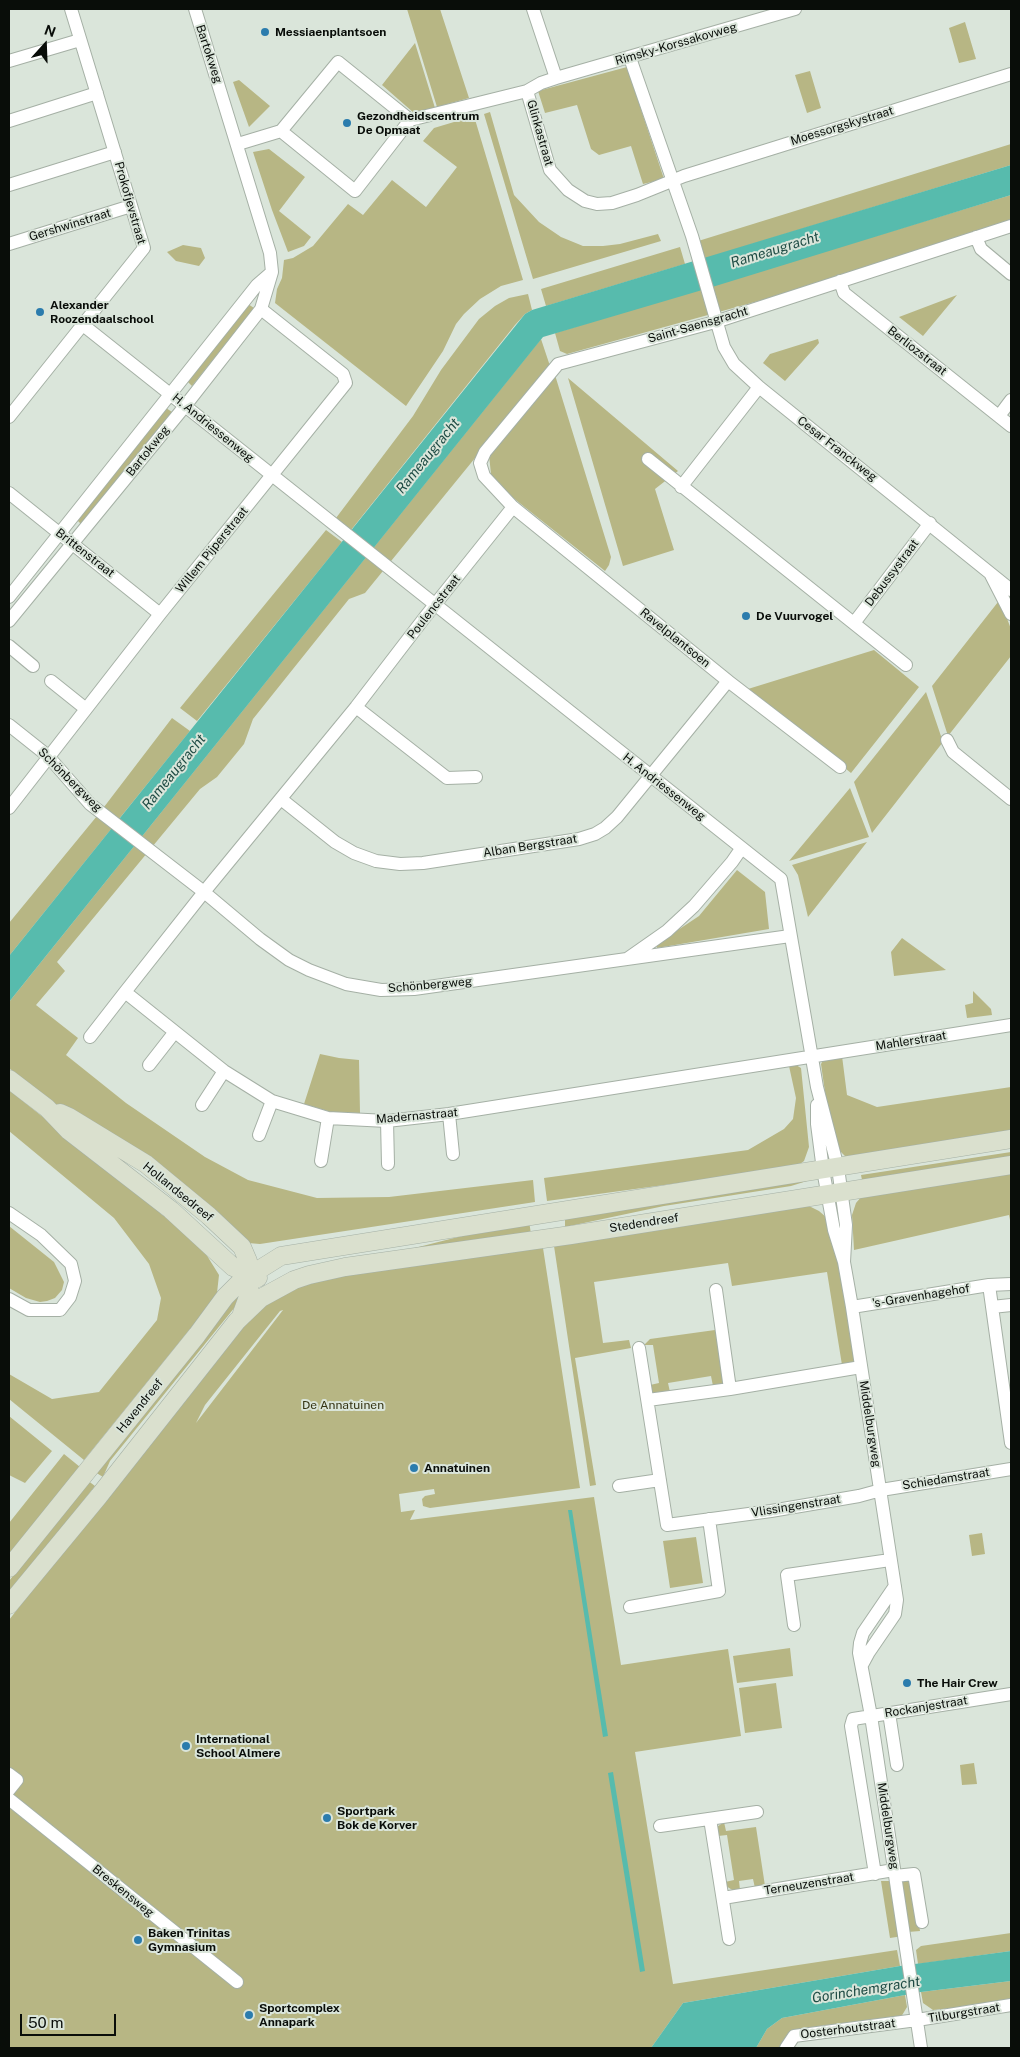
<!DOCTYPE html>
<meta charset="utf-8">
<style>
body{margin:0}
#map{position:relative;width:1020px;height:2057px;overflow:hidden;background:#dae5da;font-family:"Public Sans",sans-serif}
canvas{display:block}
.frame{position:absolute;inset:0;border:10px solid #090d09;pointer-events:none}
.north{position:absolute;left:20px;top:20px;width:50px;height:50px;-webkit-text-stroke:4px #dae5da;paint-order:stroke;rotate:20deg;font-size:14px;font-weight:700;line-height:20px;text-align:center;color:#090d09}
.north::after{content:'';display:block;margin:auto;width:18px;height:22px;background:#090d09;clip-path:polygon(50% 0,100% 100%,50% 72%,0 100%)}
.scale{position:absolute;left:20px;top:2014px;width:96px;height:22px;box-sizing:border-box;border:2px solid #090d09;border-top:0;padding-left:6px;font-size:15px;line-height:18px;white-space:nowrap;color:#090d09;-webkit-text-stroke:4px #dae5da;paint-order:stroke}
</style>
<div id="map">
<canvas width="1020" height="2057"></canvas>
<div class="frame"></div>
<div class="north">N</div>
<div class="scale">50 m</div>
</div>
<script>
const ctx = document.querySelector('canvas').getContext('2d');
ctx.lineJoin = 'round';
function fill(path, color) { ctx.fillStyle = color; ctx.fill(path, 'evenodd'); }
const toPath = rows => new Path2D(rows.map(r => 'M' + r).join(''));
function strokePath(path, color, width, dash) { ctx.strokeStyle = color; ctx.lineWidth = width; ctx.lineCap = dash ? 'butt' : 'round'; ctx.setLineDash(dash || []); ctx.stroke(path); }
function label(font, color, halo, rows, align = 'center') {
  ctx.font = font + ' "Public Sans",sans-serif'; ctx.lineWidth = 4; ctx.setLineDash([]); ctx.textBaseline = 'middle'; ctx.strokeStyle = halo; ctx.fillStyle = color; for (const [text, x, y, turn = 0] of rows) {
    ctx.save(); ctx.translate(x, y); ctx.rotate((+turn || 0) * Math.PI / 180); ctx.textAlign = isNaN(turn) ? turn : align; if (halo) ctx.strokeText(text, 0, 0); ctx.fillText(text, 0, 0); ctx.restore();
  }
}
const green = toPath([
 [407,9,440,9,469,98,437,107],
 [965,22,976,59,959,63,949,28],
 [415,43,435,108,414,113,382,85],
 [627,67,664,179,643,184,631,146,599,155,591,149,577,105,545,113,538,91],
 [810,71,821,108,807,113,795,75],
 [239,80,270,106,249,127,233,82],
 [490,112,514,195,539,222,561,237,583,246,603,246,620,244,658,234,661,241,533,279,484,114],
 [474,116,523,280,501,286,480,299,464,314,456,324,443,351,406,406,275,303,277,289,282,278,284,260,293,258,313,246,348,204,363,215,392,180,426,207,457,167,423,141,434,128],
 [1011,144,1011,165,700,260,695,242],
 [269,149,305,177,279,211,311,237,304,246,288,252,272,210,253,152],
 [1011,195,1011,222,809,287,567,354,560,351,555,333],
 [183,245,201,248,205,258,199,266,176,261,167,252],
 [680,247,685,264,546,306,541,289],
 [528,294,532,310,525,314,515,325,351,530,336,518,413,416,441,370,479,319,495,306,509,298],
 [957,295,923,336,899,317],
 [248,304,254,308,192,386,187,381],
 [541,339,550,366,365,593,349,599,253,719,244,744,217,777,200,789,57,962,65,971,36,1005,78,1038,66,1055,126,1103,205,1157,248,1180,317,1198,389,1197,533,1180,535,1202,260,1244,248,1243,57,1107,9,1068,9,1002],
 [818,339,819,343,785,381,763,363,770,354],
 [555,375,611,557,609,565,605,571,502,489,491,474,489,455],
 [568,378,678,471,655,489,674,550,623,566],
 [166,408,172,412,81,524,77,520],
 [326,530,342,542,197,721,180,708],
 [998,602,1003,608,1011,629,1011,656,948,736,932,686],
 [874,650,919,687,851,773,748,689],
 [926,692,943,742,872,833,854,782],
 [172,718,190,731,119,819,104,807],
 [850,788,869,837,789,861],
 [97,816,112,828,9,956,9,923],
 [867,842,808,917,798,875,792,865],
 [737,870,765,892,769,929,657,948,657,944,699,916],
 [902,938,946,970,894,976,891,952],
 [973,991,991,1009,992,1015,967,1018,965,1005,973,1003],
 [320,1054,339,1058,359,1060,360,1113,331,1112,304,1104],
 [842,1056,847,1095,877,1107,1011,1087,1011,1135,846,1157,837,1148,831,1134,821,1064,824,1059],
 [796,1065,801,1068,809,1147,804,1161,796,1167,547,1201,544,1178,748,1150,784,1129,793,1119,796,1098,789,1066],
 [9,1090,152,1204,161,1214,185,1231,201,1246,219,1275,217,1293,207,1308,84,1460,9,1399,9,1374,52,1399,99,1392,157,1320,161,1298,149,1264,114,1218,9,1131],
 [1011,1152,1011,1159,862,1180,861,1175],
 [1011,1171,1011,1225,1009,1215,854,1250,852,1215,856,1203,862,1196],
 [806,1179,807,1181,791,1186,664,1206,565,1227,565,1215],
 [807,1205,819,1211,827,1218,840,1269,855,1362,842,1365,827,1272,732,1286,728,1263,594,1282,603,1343,629,1340,631,1348,575,1358,596,1485,590,1486,554,1246,575,1240],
 [529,1221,531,1234,399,1252,513,1223],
 [9,1226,54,1262,64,1282,62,1290,55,1298,47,1301,40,1302,26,1298,9,1288],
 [543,1248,580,1488,430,1508,423,1506,422,1499,425,1496,435,1494,434,1489,399,1494,401,1512,415,1510,410,1520,594,1497,621,1665,728,1649,741,1736,635,1752,673,1984,897,1950,900,1966,683,2003,651,2048,9,2048,9,1620,246,1317,289,1290,328,1275],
 [283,1310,196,1423,205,1405,280,1311],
 [247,1284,235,1307,110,1461,103,1477,95,1472,204,1334],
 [715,1330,719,1333,723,1382,720,1385,713,1386,711,1376,668,1383,670,1392,653,1394,651,1392,650,1385,659,1383,653,1345,644,1345,650,1339],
 [9,1416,52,1451,25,1483,9,1475],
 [64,1454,80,1467,9,1554,9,1523],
 [87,1480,95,1486,9,1595,9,1581],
 [982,1533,985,1554,972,1556,969,1535],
 [696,1537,703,1583,670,1588,663,1541],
 [790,1648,793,1676,737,1683,733,1656],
 [776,1683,782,1728,745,1733,739,1688],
 [974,1763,977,1784,962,1785,960,1765],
 [724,1822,726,1831,756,1827,765,1886,755,1888,753,1879,739,1881,740,1890,734,1891,726,1886,725,1882,734,1880,727,1835,718,1836,717,1827],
 [911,1878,920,1931,908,1932,902,1879],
 [881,1881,891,1881,903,1936,890,1938],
 [1011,1933,1011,1951,918,1964,916,1950,921,1946],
 [1011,1981,1011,2002,933,2010,923,2003,921,1992],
 [905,1995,907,2007,901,2017,789,2035,780,2048,756,2048,767,2029,782,2018]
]);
const water = toPath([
 [1011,165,1011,195,709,288,543,337,9,1002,9,956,525,314,532,310],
 [568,1510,572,1510,608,1736,603,1737],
 [613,1772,645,1971,640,1972,608,1773],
 [1011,1951,1011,1981,921,1992,782,2018,767,2029,756,2048,651,2048,683,2003,900,1966]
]);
const street = toPath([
 [533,9,556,78,541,83,527,91,550,170,568,190,585,201,597,204,612,203,637,195,684,176,1011,74],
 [630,58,692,236,724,347,734,364,759,387,1011,590],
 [9,61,80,40],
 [556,78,795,9],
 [410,120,338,62,281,131,355,191,410,120,527,91],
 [9,121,97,93],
 [238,144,281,131],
 [9,185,115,152],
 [976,237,981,249,1011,274],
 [9,244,131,206],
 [840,281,844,293,1011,426],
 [83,325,781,879,817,1087,838,1168,846,1225,844,1262],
 [999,416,1011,400],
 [9,417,144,248,71,9],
 [648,459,906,665],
 [681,487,759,387],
 [9,493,160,614],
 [513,507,425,617,356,707,204,892,125,992,224,1071,272,1101,328,1118,387,1121,449,1114,1011,1025],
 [991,575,1011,614],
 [9,597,257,285,272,272],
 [9,621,185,406,261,309,272,272,270,253,195,9],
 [854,623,930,523],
 [9,646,33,666],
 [51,681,86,709],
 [356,707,447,778,476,777],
 [9,725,48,756,90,804,204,892,260,939,289,960,309,970,346,984,381,990,414,989,790,936],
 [947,740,953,752,1011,799],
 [840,767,728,681,513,507,484,476,480,463,485,452,558,364,715,322,1011,226],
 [281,799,335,842,354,853,376,861,400,864,423,863,579,839,595,834,605,828,617,817,728,681],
 [9,808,160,614,346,383,343,374,261,309],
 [627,959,667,931,694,906,732,862,741,849],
 [90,1037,125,992],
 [149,1065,174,1033],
 [202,1105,224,1071],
 [817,1105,817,1124,823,1170,834,1230,844,1262,852,1307,897,1600,895,1614,869,1652,862,1665],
 [449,1114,453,1154],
 [387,1121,388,1164],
 [259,1135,272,1101],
 [321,1161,328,1118],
 [9,1213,41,1235,71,1264,75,1281,70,1297,60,1310,29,1310,9,1299],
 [989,1285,1011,1443],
 [716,1290,730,1389],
 [852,1307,989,1285,1011,1284],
 [992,1307,1011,1305],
 [639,1348,667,1525,771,1511,859,1496,881,1490,1011,1469],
 [648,1400,730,1389,861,1367],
 [619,1486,660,1480],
 [895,1586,863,1633,860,1643,859,1653,871,1716,921,2048],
 [630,1607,719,1591,709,1519],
 [794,1625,787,1575,890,1560],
 [889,1713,897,1765],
 [9,1774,17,1780,9,1790],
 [9,1799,237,1982],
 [710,1819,729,1939],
 [660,1826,757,1812],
 [875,1874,851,1726,853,1719,1011,1694],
 [895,1876,914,1874,922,1922],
 [723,1898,894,1870],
 [786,2048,794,2036,917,2020,1011,2005]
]);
const secondary = toPath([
 [9,1079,47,1108,69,1131,171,1210,233,1267,258,1278],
 [60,1113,69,1117,146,1164,209,1216,242,1247,248,1261,250,1283,249,1294,242,1313],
 [9,1568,197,1335,225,1297,241,1281,281,1256,1011,1139],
 [9,1605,99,1496,237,1321,261,1298,294,1280,309,1275,345,1267,571,1235,1011,1165]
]);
const markers = [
 [265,32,5,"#2b7cad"],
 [347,123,5,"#2b7cad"],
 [40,312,5,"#2b7cad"],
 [746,616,5,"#2b7cad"],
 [414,1468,5,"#2b7cad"],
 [907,1683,5,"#2b7cad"],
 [186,1746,5,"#2b7cad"],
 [327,1818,5,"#2b7cad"],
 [138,1940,5,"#2b7cad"],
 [249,2015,5,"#2b7cad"]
];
const poiNames = [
 ["Messiaenplantsoen",275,32],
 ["Gezondheidscentrum",357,116],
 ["De Opmaat",357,130],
 ["Alexander",50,305],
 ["Roozendaalschool",50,319],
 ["De Vuurvogel",756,616],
 ["Annatuinen",424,1468],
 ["The Hair Crew",917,1683],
 ["International",196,1739],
 ["School Almere",196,1753],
 ["Sportpark",337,1811],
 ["Bok de Korver",337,1825],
 ["Baken Trinitas",148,1933],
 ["Gymnasium",148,1947],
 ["Sportcomplex",259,2008],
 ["Annapark",259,2022]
];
const streetNames = [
 ["Rimsky-Korssakovweg",676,44,-16],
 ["Bartokweg",209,54,72],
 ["Moessorgskystraat",842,126,-17],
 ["Glinkastraat",540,133,74],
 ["Prokofjevstraat",130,203,74],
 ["Gershwinstraat",70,225,-17],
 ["Saint-Saensgracht",698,325,-16],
 ["Berliozstraat",917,351,38],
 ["H. Andriessenweg",213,428,39],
 ["Cesar Franckweg",837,449,38],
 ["Bartokweg",148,451,-51],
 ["Willem Pijperstraat",212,550,-51],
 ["Brittenstraat",85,553,38],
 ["Debussystraat",892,573,-53],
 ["Poulencstraat",434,607,-52],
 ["Ravelplantsoen",675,638,39],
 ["Schönbergweg",70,780,45],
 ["H. Andriessenweg",664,787,38],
 ["Alban Bergstraat",530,846,-9],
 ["Schönbergweg",430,985,-5],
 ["Mahlerstraat",911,1041,-9],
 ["Madernastraat",417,1116,-5],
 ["Hollandsedreef",178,1192,39],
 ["Stedendreef",644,1223,-9],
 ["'s-Gravenhagehof",921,1296,-9],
 ["Havendreef",140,1406,-51],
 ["Middelburgweg",870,1424,81],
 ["Schiedamstraat",946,1479,-9],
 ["Vlissingenstraat",796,1506,-9],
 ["Rockanjestraat",926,1707,-9],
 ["Middelburgweg",888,1826,81],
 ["Terneuzenstraat",809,1884,-9],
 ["Breskensweg",123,1891,39],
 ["Tilburgstraat",964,2013,-9],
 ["Oosterhoutstraat",848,2029,-7]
];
const parkNames = [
 ["De Annatuinen",343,1405]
];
const waterNames = [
 ["Rameaugracht",775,250,-17],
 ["Rameaugracht",428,456,-51],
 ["Rameaugracht",174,772,-51],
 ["Gorinchemgracht",866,1990,-9]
];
fill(green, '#b7b684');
fill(water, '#57bbad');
strokePath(street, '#a5b0a5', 14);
strokePath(secondary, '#a5b0a5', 19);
strokePath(street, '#fff', 12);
strokePath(secondary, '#dae0ce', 18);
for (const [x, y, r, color] of markers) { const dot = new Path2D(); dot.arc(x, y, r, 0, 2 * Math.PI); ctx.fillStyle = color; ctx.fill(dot); strokePath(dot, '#dae5da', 2); }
label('bold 12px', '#090d09', '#dae5da', poiNames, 'left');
label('12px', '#090d09', '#dae5da', streetNames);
label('12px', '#343312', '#dae5da', parkNames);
label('italic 14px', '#1e4b44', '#dae5da', waterNames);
</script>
